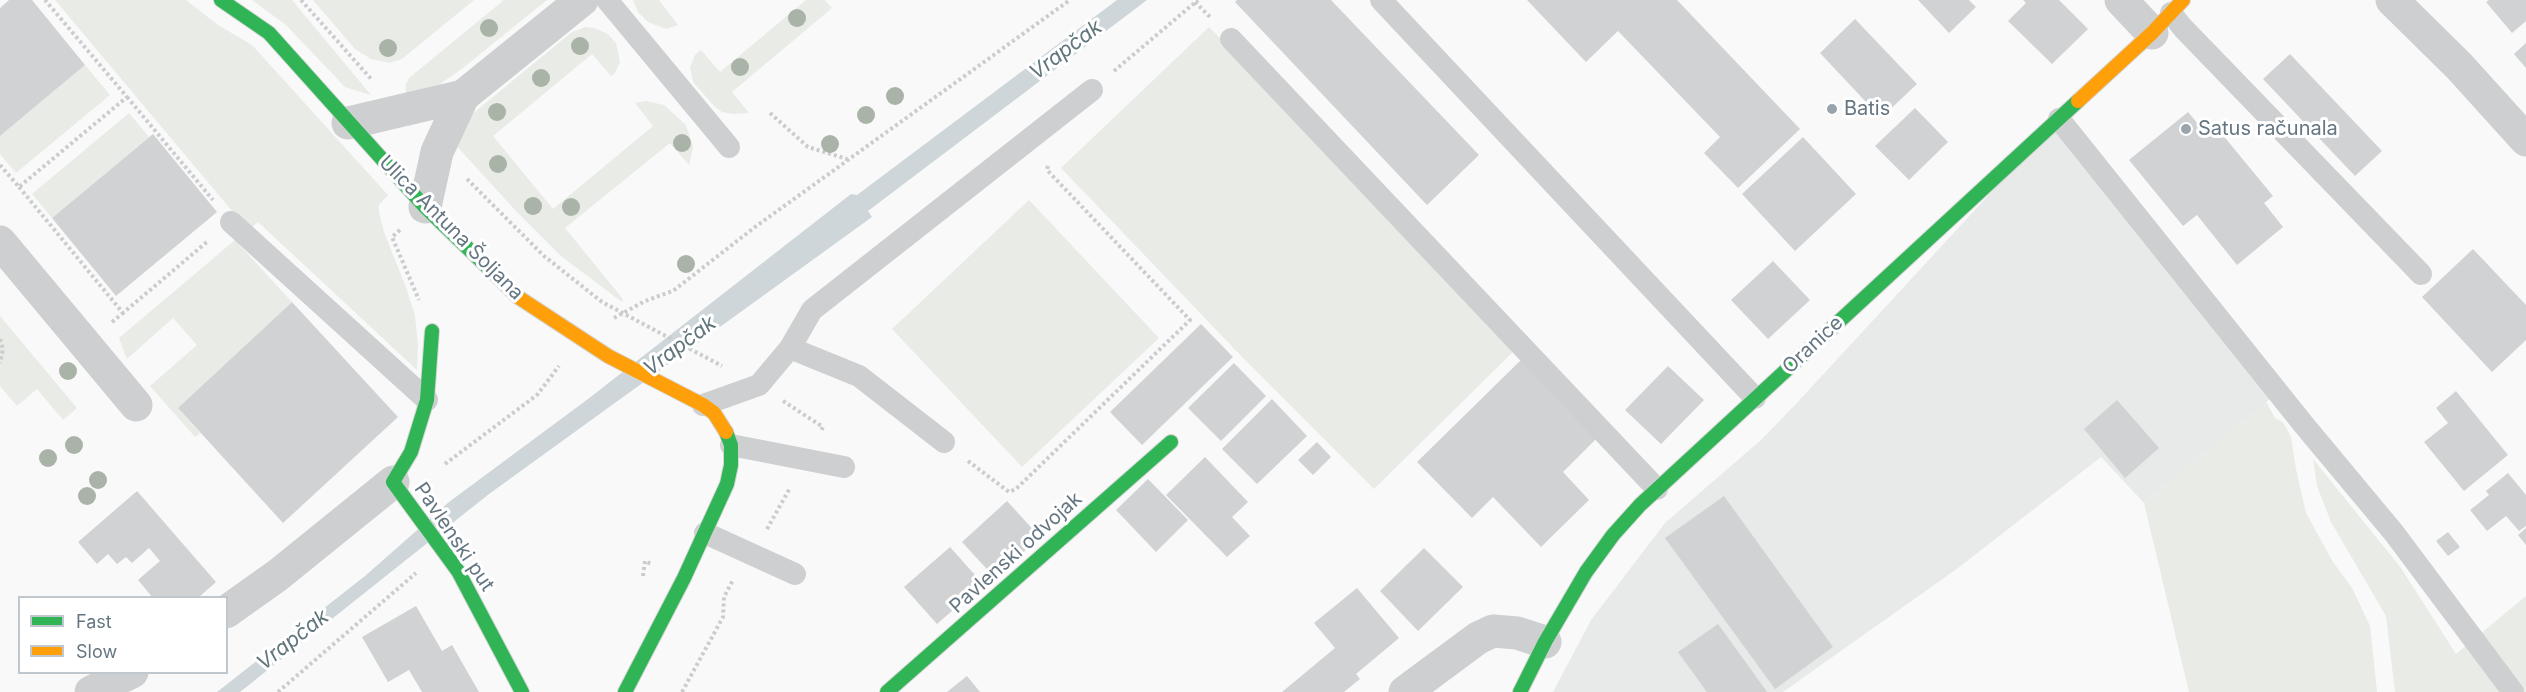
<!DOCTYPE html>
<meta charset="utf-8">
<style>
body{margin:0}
#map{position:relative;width:2526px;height:692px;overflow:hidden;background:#f9f9f9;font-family:Inter,sans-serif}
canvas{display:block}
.legend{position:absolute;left:18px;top:596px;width:210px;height:78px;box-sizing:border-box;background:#fff;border:2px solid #c1c8cd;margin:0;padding:8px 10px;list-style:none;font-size:18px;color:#657683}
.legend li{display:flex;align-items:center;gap:12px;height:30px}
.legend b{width:30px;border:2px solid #c1c8cd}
</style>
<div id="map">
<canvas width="2526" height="692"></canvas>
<ul class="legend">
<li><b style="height:8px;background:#30b455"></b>Fast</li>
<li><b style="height:8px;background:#ff9f0a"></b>Slow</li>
</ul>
</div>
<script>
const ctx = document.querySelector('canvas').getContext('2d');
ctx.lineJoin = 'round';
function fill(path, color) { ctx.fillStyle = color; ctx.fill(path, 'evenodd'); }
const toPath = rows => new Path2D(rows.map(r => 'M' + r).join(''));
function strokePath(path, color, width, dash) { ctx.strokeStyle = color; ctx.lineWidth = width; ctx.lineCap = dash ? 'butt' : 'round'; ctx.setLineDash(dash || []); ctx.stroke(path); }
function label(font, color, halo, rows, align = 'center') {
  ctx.font = font + ' Inter,sans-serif'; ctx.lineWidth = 6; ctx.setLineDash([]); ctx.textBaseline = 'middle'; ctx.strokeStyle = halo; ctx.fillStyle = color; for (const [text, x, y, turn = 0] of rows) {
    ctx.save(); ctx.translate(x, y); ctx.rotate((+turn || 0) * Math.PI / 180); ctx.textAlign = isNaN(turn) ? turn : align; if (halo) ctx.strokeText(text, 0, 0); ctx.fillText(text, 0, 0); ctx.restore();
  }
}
const built = toPath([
 [2057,121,2276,394,2144,503,2101,457,1958,568,1783,692,1553,692,1591,620,1665,523,1761,440,1794,406]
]);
const green = toPath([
 [55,0,186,0,218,25,252,45,388,195,379,205,379,212,384,232,407,290,415,316,418,345,417,370,258,222,248,230],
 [252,0,292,0,371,95,345,87,286,25],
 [313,0,474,0,402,59,390,63,371,59,355,49],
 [504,0,547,0,463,68,430,91,405,102,406,84,409,78],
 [633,0,659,0,678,25,666,29,648,22,638,12],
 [806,0,825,0,832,8,732,92,749,113,733,114,722,112,715,107,693,82,690,67,695,55,701,50,720,72],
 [585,27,594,28,608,34,616,43,620,62,615,73,611,76,592,54,493,136,553,209,653,126,635,103,646,101,664,105,686,125,693,147,689,165,670,143,565,228,623,299,622,302,561,256,515,210,453,142,471,115,572,32],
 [1209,27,1519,346,1374,489,1245,360,1061,168],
 [85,65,110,95,16,173,0,154,0,136],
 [129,113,149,137,52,218,32,194],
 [1029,200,1159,338,1022,467,892,329],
 [235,240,292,302,178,408,200,433,195,437,150,386,197,345,173,318,127,359,119,338],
 [0,316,77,408,63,420,37,389,17,406,0,386],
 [2266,402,2275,418,2283,422,2291,437,2296,469,2306,513,2333,562,2352,588,2370,626,2377,692,2189,692,2144,503],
 [2313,459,2401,568,2456,654,2526,596,2526,692,2395,692,2386,616,2331,522,2317,486]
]);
const water = toPath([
 [1117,0,1147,0,868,211,872,217,489,494,240,692,217,692,365,576,449,502,588,399,851,194,857,195]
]);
const building = toPath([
 [9,0,32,0,85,65,0,136,0,8],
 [1237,0,1331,0,1479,155,1427,205,1235,2],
 [1527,0,1677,0,1800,129,1738,188,1704,153,1720,137,1618,31,1586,62],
 [1918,0,1969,0,1976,7,1949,33],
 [2023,0,2059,0,2088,29,2052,64,2008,21,2026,3],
 [2489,0,2526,0,2526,21,2512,33,2486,2],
 [1855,19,1917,84,1881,118,1820,53],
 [2526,43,2526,68,2514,54],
 [2290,54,2382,151,2355,176,2263,79],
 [1915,108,1948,142,1909,180,1875,146],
 [2188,112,2208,136,2217,128,2273,196,2264,203,2283,227,2237,265,2197,215,2183,226,2129,160],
 [153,134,217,212,116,296,52,218],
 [1803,137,1856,194,1795,251,1742,194],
 [2473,249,2526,305,2526,340,2492,372,2422,297],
 [1773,261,1810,300,1768,339,1731,300],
 [292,302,398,417,283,523,178,408],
 [1201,324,1233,357,1142,445,1110,412],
 [1524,357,1600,435,1563,472,1589,500,1541,547,1493,497,1472,518,1417,462],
 [1234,363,1266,396,1221,441,1188,408],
 [1668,366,1704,400,1661,444,1625,410],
 [2456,391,2508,455,2464,491,2424,442,2448,423,2436,408],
 [1272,399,1307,436,1257,484,1222,449],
 [2117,400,2159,448,2125,478,2084,429],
 [1317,442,1331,457,1313,475,1298,460],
 [1205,457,1248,502,1232,517,1250,536,1227,557,1166,495],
 [2508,473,2526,495,2526,526,2519,531,2506,516,2487,531,2470,510,2489,495,2486,491],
 [1148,479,1188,520,1156,552,1116,510],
 [137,491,216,582,198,598,153,598,138,580,160,561,149,548,132,563,126,557,117,564,108,554,97,564,78,542],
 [1724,496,1833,647,1775,689,1665,538],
 [1007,501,1040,537,995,578,962,542],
 [2526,528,2526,545,2518,535],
 [2448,532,2460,547,2448,556,2436,541],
 [950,547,983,584,937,624,904,587],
 [1424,548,1463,587,1418,631,1380,591],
 [1357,588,1399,638,1356,674,1360,679,1344,692,1282,692,1335,648,1314,623],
 [416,606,442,651,452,645,479,692,422,692,409,670,388,682,362,637],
 [1718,624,1747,664,1767,692,1707,692,1678,652],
 [967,676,980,692,947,692]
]);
const path = toPath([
 [301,0,372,80],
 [1195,2,1212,19],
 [1114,71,1198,0],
 [127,97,213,200],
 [770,113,808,147,847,159],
 [0,165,19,187,127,97,45,0],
 [467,179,544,256,602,302,722,366],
 [19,187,123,313,208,241],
 [400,230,392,237,419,300],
 [614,318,645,301,673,291,755,227,1070,0],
 [112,322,123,313],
 [0,339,3,349,0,363],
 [783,401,823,427,821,431],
 [968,461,1009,492,1016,489,1190,320,1047,170,1048,165],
 [445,464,537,395,559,366],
 [767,529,790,488],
 [643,576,645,561,651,564],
 [278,692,416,573],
 [682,692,723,617,724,597,733,580]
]);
const lane = toPath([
 [607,0,729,147],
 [1381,0,1755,398],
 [2171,13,2183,28,2421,274],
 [1231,39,1657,489],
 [2059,119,2304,425,2394,533,2513,692],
 [231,222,427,400],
 [790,348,859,376,944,442],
 [703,405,759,385,790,348,812,310,1092,90],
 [731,445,844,467],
 [705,533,795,574]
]);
const street = toPath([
 [2121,0,2152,33],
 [2392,0,2459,66,2526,140],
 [348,123,463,96,582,0],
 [425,207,437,152,463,96],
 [0,242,136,405],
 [226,612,278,575,393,482],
 [91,692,132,672],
 [1405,692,1478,638,1493,631,1517,633,1545,642]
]);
const fast = toPath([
 [221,0,269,33,425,207,503,282],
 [432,331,427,400,411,452,393,482,458,571,522,692],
 [625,692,684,578,727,484,731,465,731,445,726,432],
 [887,692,1171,442],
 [1520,692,1545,642,1586,572,1613,535,1640,505,2078,101]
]);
const slow = toPath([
 [2078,101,2152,33,2183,0],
 [503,282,518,297,608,356,703,405,714,413,726,432]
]);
const trees = [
 [797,18],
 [489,28],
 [580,46],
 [388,48],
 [740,67],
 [541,78],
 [895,96],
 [497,112],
 [866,115],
 [682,143],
 [830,144],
 [498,164],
 [533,206],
 [571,207],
 [686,264],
 [68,371],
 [74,445],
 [48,458],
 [98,480],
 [87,496]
];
const markers = [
 [1832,109,6,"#99a4ac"],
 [2186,129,6,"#99a4ac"]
];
const poiNames = [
 ["Batis",1844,109],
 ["Satus računala",2198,129]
];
const streetNames = [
 ["Ulica Antuna Šoljana",451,228,45],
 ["Oranice",1813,345,-43],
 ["Pavlenski put",454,537,56],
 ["Pavlenski odvojak",1016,553,-42]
];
const waterNames = [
 ["Vrapčak",1066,50,-37],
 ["Vrapčak",680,346,-37],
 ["Vrapčak",293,640,-38]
];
fill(built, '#e8e9e9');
fill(green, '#e8ebe6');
fill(water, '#ced6d9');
fill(building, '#d0d2d3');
strokePath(fast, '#d5d6d7', 16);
strokePath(slow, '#d5d6d7', 16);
strokePath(path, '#cbcccd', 4, [3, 3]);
strokePath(lane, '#cecfd0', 22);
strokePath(street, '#cecfd0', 33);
strokePath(fast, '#30b455', 14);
strokePath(slow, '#ff9f0a', 14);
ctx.fillStyle = '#a9b3a7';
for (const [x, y] of trees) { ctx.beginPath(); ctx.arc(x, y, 9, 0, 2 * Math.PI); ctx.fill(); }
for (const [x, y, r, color] of markers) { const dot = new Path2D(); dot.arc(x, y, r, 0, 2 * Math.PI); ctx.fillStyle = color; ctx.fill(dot); strokePath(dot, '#fff', 2); }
label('20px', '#657683', '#fff', poiNames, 'left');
label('20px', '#657683', '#fff', streetNames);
label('italic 21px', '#60757c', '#fff', waterNames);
</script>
